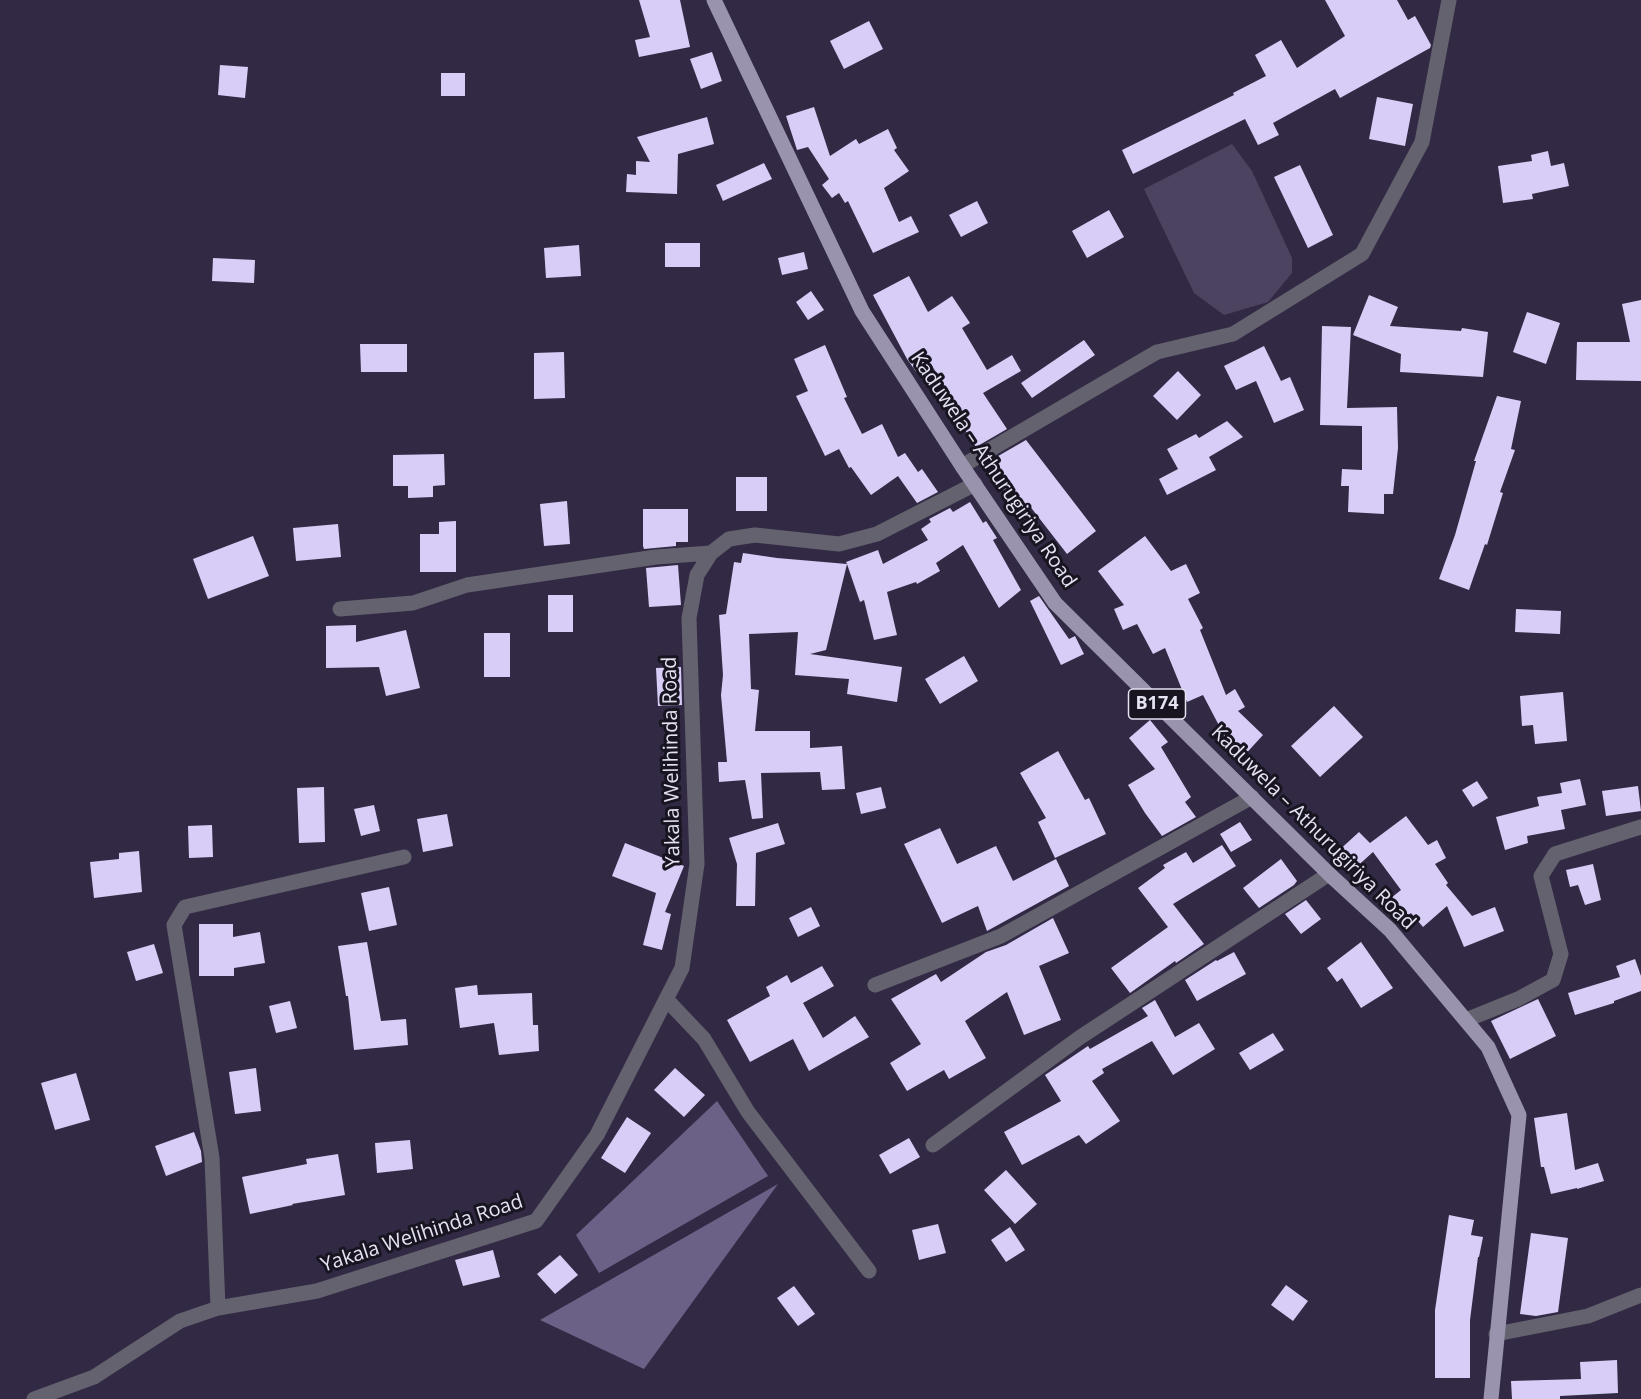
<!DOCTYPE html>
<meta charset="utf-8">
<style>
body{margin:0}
canvas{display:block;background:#322a44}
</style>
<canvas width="1641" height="1399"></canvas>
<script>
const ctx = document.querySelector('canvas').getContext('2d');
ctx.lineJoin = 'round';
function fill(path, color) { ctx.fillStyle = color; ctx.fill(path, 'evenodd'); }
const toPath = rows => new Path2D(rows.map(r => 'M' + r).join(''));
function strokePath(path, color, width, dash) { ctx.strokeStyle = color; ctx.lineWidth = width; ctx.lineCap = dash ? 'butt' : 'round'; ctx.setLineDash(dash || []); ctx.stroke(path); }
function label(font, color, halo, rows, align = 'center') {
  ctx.font = font + ' "Open Sans",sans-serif'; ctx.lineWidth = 6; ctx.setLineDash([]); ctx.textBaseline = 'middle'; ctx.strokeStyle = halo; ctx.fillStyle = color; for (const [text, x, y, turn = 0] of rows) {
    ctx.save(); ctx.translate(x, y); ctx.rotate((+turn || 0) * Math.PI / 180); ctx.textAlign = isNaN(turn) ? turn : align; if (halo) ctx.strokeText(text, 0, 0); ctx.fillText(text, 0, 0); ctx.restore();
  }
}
const green = toPath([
 [1232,144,1252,171,1292,258,1292,273,1268,302,1224,315,1194,293,1144,189]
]);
const forest = toPath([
 [717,1101,768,1176,599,1273,576,1235],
 [778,1184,644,1369,540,1320]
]);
const building = toPath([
 [639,0,680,0,690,47,639,57,635,40,650,37],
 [1325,0,1397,0,1408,20,1415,16,1431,45,1430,48,1340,98,1335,89,1273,123,1279,135,1258,145,1245,119,1133,174,1122,150,1234,95,1233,93,1266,76,1255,55,1281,40,1297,68,1345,36],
 [869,21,883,49,844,69,830,41],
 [712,52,722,81,701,89,690,59],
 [220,65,248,67,245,98,218,95],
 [441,73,465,73,465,96,441,96],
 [1377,97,1413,104,1405,146,1369,139],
 [814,107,830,156,856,139,859,144,888,129,897,148,894,150,909,171,884,188,899,222,911,216,919,232,873,253,848,201,845,203,839,193,832,198,822,185,829,179,808,147,797,150,786,116],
 [707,117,714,144,678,154,677,194,626,192,627,174,636,175,636,161,650,162,637,137],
 [1548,151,1551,166,1564,163,1569,186,1532,194,1533,199,1503,203,1498,166,1532,161,1531,155],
 [764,163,772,179,723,201,716,185],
 [1300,165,1333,235,1308,248,1274,177],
 [977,201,988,223,961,237,949,215],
 [1109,210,1124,237,1087,258,1072,231],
 [665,243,700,243,700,267,665,267],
 [579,245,581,276,546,278,544,248],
 [804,252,808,269,782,275,778,258],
 [213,258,255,260,254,283,212,281],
 [909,276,928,312,952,296,970,323,962,328,987,370,1012,355,1021,371,983,393,1007,429,976,447,956,416,960,413,931,364,917,373,907,359,873,295],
 [811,291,824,310,808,320,796,302],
 [1369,295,1398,307,1390,326,1461,331,1462,328,1488,332,1483,377,1400,372,1401,354,1353,335],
 [1641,300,1641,381,1576,380,1577,342,1630,342,1622,304],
 [1527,312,1560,323,1546,364,1513,352],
 [1322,326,1351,327,1347,408,1397,407,1398,448,1393,494,1384,494,1384,514,1348,512,1349,486,1341,486,1342,469,1362,470,1362,426,1320,425],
 [1084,340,1095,355,1032,398,1021,383],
 [360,344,407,344,407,372,361,372],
 [825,345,847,397,844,398,862,434,882,424,898,457,905,453,918,472,922,469,938,492,917,503,898,476,871,495,851,467,849,468,839,449,825,456,796,396,808,391,794,359],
 [1264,346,1281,381,1290,377,1304,410,1274,423,1256,381,1236,390,1224,366],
 [564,352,565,398,534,399,534,353],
 [1178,371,1201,395,1177,420,1153,396],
 [1497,396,1521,401,1511,449,1515,450,1500,492,1503,493,1487,545,1485,544,1469,590,1439,579,1455,535,1476,461,1474,461],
 [1227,421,1243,437,1209,457,1216,470,1167,495,1159,479,1178,469,1167,449,1196,434,1199,438],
 [1026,440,1096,531,1067,554,1029,505,1021,512,987,470,989,468,986,463],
 [444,454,445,485,433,486,433,497,408,498,408,486,393,486,393,455],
 [736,477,767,477,767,511,736,511],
 [567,501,570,544,544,546,540,504],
 [970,502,983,523,986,521,997,538,993,540,1021,590,999,608,963,545,936,563,940,571,917,584,916,582,887,592,897,635,874,640,864,600,860,602,847,564,826,650,810,654,902,667,897,702,847,694,849,679,795,675,798,632,749,634,751,689,759,690,755,731,810,731,810,748,842,746,845,789,822,790,820,772,761,773,763,818,752,819,745,780,719,782,718,762,727,762,721,695,723,675,719,615,726,614,734,562,741,563,743,553,777,558,847,564,846,562,878,550,883,564,928,540,921,529,931,522,929,519,950,508,953,512],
 [643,509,688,509,688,542,676,542,676,546,644,549,643,546],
 [456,521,456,572,420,572,420,534,439,534,439,522],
 [338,524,341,557,296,561,293,528],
 [253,536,269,576,208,599,193,559],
 [1145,536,1171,571,1186,564,1200,593,1188,599,1203,628,1200,630,1226,695,1235,689,1245,707,1238,711,1263,735,1241,759,1222,740,1225,737,1203,695,1187,702,1165,648,1153,654,1137,624,1123,630,1114,609,1124,605,1098,571],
 [678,565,681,605,649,607,646,568],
 [548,595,573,595,573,632,548,632],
 [1039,596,1069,639,1075,636,1084,654,1061,665,1030,601],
 [1516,609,1561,611,1560,634,1515,632],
 [356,625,356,642,406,630,420,688,386,696,379,667,326,668,326,626],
 [484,633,510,633,510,677,484,677],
 [964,656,978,681,940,704,925,679],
 [681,667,682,705,658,706,656,668],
 [1563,692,1567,741,1535,744,1533,725,1522,726,1520,696],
 [1334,706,1363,737,1320,777,1291,746],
 [1150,720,1168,742,1161,747,1191,797,1185,802,1196,817,1162,836,1145,813,1128,785,1155,769,1129,738],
 [1058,751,1085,800,1089,798,1106,834,1055,858,1038,822,1046,818,1020,773],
 [1580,779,1586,805,1561,810,1565,829,1527,836,1528,843,1505,850,1496,817,1539,806,1537,797,1562,793,1560,783],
 [1477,781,1488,798,1473,807,1462,790],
 [1638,786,1641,811,1606,816,1602,791],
 [324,787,325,842,299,843,297,788],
 [881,787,886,808,861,814,856,793],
 [374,805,380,831,361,836,354,809],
 [447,814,453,846,423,852,417,819],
 [1406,816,1428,845,1437,840,1446,858,1435,864,1448,883,1446,885,1472,916,1495,907,1504,931,1464,947,1447,906,1423,927,1411,913,1406,917,1391,898,1401,890,1373,852,1352,871,1335,854,1359,832,1370,843],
 [1240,822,1252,840,1231,852,1220,834],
 [778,823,785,844,756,853,755,906,736,906,737,864,729,838],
 [212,825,213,857,189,858,188,826],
 [940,828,957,864,996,846,1013,881,1056,859,1069,886,987,931,978,906,942,923,904,844],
 [625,843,684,866,665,912,671,914,662,950,643,945,656,893,612,876],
 [1222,845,1236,866,1173,904,1204,944,1176,963,1175,961,1130,993,1111,968,1168,927,1138,888,1165,868,1163,865,1186,852,1193,863],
 [139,851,142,892,94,898,90,862,119,859,119,853],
 [1281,859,1297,881,1294,885,1259,908,1243,888],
 [1593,864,1601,900,1585,905,1578,885,1570,887,1566,870],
 [389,887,397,925,369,931,361,893],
 [1306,900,1321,919,1301,934,1285,914],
 [811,907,820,926,798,937,789,918],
 [1053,918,1069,953,1039,966,1061,1020,1024,1035,1007,992,965,1021,986,1058,949,1079,944,1070,907,1091,890,1063,921,1044,891,999,936,974,941,982,986,952,1006,945],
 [199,924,233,924,233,937,260,932,265,963,234,968,234,976,199,976],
 [367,942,381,1021,406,1019,408,1045,354,1050,348,996,346,996,338,946],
 [1361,942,1393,988,1361,1008,1342,978,1337,982,1327,968],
 [154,944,163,973,136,981,127,952],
 [1234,952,1246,974,1197,1001,1185,980,1216,960,1217,961],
 [1635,959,1641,976,1641,991,1614,1001,1614,1003,1575,1015,1568,993,1620,977,1616,966],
 [822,966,834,986,803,1003,823,1038,855,1016,869,1037,809,1071,793,1039,750,1062,727,1020,770,996,766,987,787,975,791,983],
 [477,985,478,995,532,993,533,1025,538,1025,539,1051,499,1055,494,1023,460,1028,455,988],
 [1538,999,1556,1036,1510,1059,1491,1021],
 [1155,1000,1175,1037,1199,1023,1215,1049,1173,1075,1152,1041,1102,1069,1104,1073,1092,1081,1120,1121,1086,1144,1079,1135,1022,1165,1004,1132,1061,1101,1045,1075,1088,1046,1090,1049,1148,1016,1142,1008],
 [290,1001,297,1028,276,1033,269,1006],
 [1273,1033,1284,1050,1250,1070,1239,1053],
 [256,1068,261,1111,235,1114,229,1072],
 [675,1068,705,1095,684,1117,654,1090],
 [76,1073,90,1120,55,1130,41,1083],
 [1567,1113,1575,1170,1598,1163,1604,1181,1577,1189,1577,1188,1551,1194,1544,1167,1541,1167,1534,1118],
 [627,1117,651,1133,625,1173,601,1158],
 [194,1132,201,1151,202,1162,166,1176,155,1146],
 [909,1138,920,1157,890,1174,879,1155],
 [410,1140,413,1169,377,1173,375,1143],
 [338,1154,345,1195,292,1204,293,1205,250,1214,242,1177,307,1164,306,1159],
 [1006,1170,1037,1204,1015,1224,984,1190],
 [1449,1215,1474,1220,1471,1235,1483,1237,1479,1257,1478,1257,1470,1320,1470,1378,1435,1378,1435,1310],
 [938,1224,946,1253,919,1260,912,1230],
 [1010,1227,1025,1250,1006,1262,991,1240],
 [1531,1233,1568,1238,1558,1312,1536,1316,1520,1314],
 [493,1250,500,1277,463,1286,455,1260],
 [560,1255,578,1275,555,1294,537,1274],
 [1286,1285,1308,1301,1293,1321,1271,1305],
 [794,1286,815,1314,798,1326,777,1298],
 [1617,1360,1618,1393,1560,1396,1560,1399,1512,1399,1511,1381,1581,1379,1580,1362]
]);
const minor = toPath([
 [962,466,1157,352,1233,334,1362,254,1422,142,1449,0],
 [340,609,413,603,467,585,656,557,711,553],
 [875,985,1001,936,1252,797],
 [666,999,704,1039,748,1112,869,1271],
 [1466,1020,1518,999,1553,980,1561,954,1541,876,1555,854,1641,827],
 [933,1145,1079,1038,1329,874],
 [218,1308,212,1158,174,925,185,907,404,857],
 [1496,1334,1588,1316,1641,1295],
 [34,1399,94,1377,180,1321,218,1308,317,1291,536,1221,597,1135,682,968,697,864,689,618,697,575,711,553,729,539,755,535,839,544,877,534,975,484]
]);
const major = toPath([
 [714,0,862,311,962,466,1055,603,1329,874,1390,930,1488,1047,1519,1115,1491,1399]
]);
const shields = [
 [1157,704,57]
];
const shieldNames = [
 ["B174",1157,704]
];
const streetNames = [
 ["Kaduwela – Athurugiriya Road",993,470,56],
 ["Yakala Welihinda Road",672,762,-91],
 ["Kaduwela – Athurugiriya Road",1313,828,45],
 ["Yakala Welihinda Road",422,1234,-18]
];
fill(green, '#4b4360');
fill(forest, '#6b6187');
fill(building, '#d7cdf7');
strokePath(minor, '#65626f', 15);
strokePath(major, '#9993ad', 15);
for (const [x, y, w] of shields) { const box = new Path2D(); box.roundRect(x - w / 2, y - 15, w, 30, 4.5); ctx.fillStyle = '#181521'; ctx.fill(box); strokePath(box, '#e5e2f2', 1.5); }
label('bold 18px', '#e5e2f2', null, shieldNames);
label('20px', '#e5e2f2', '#181521', streetNames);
</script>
